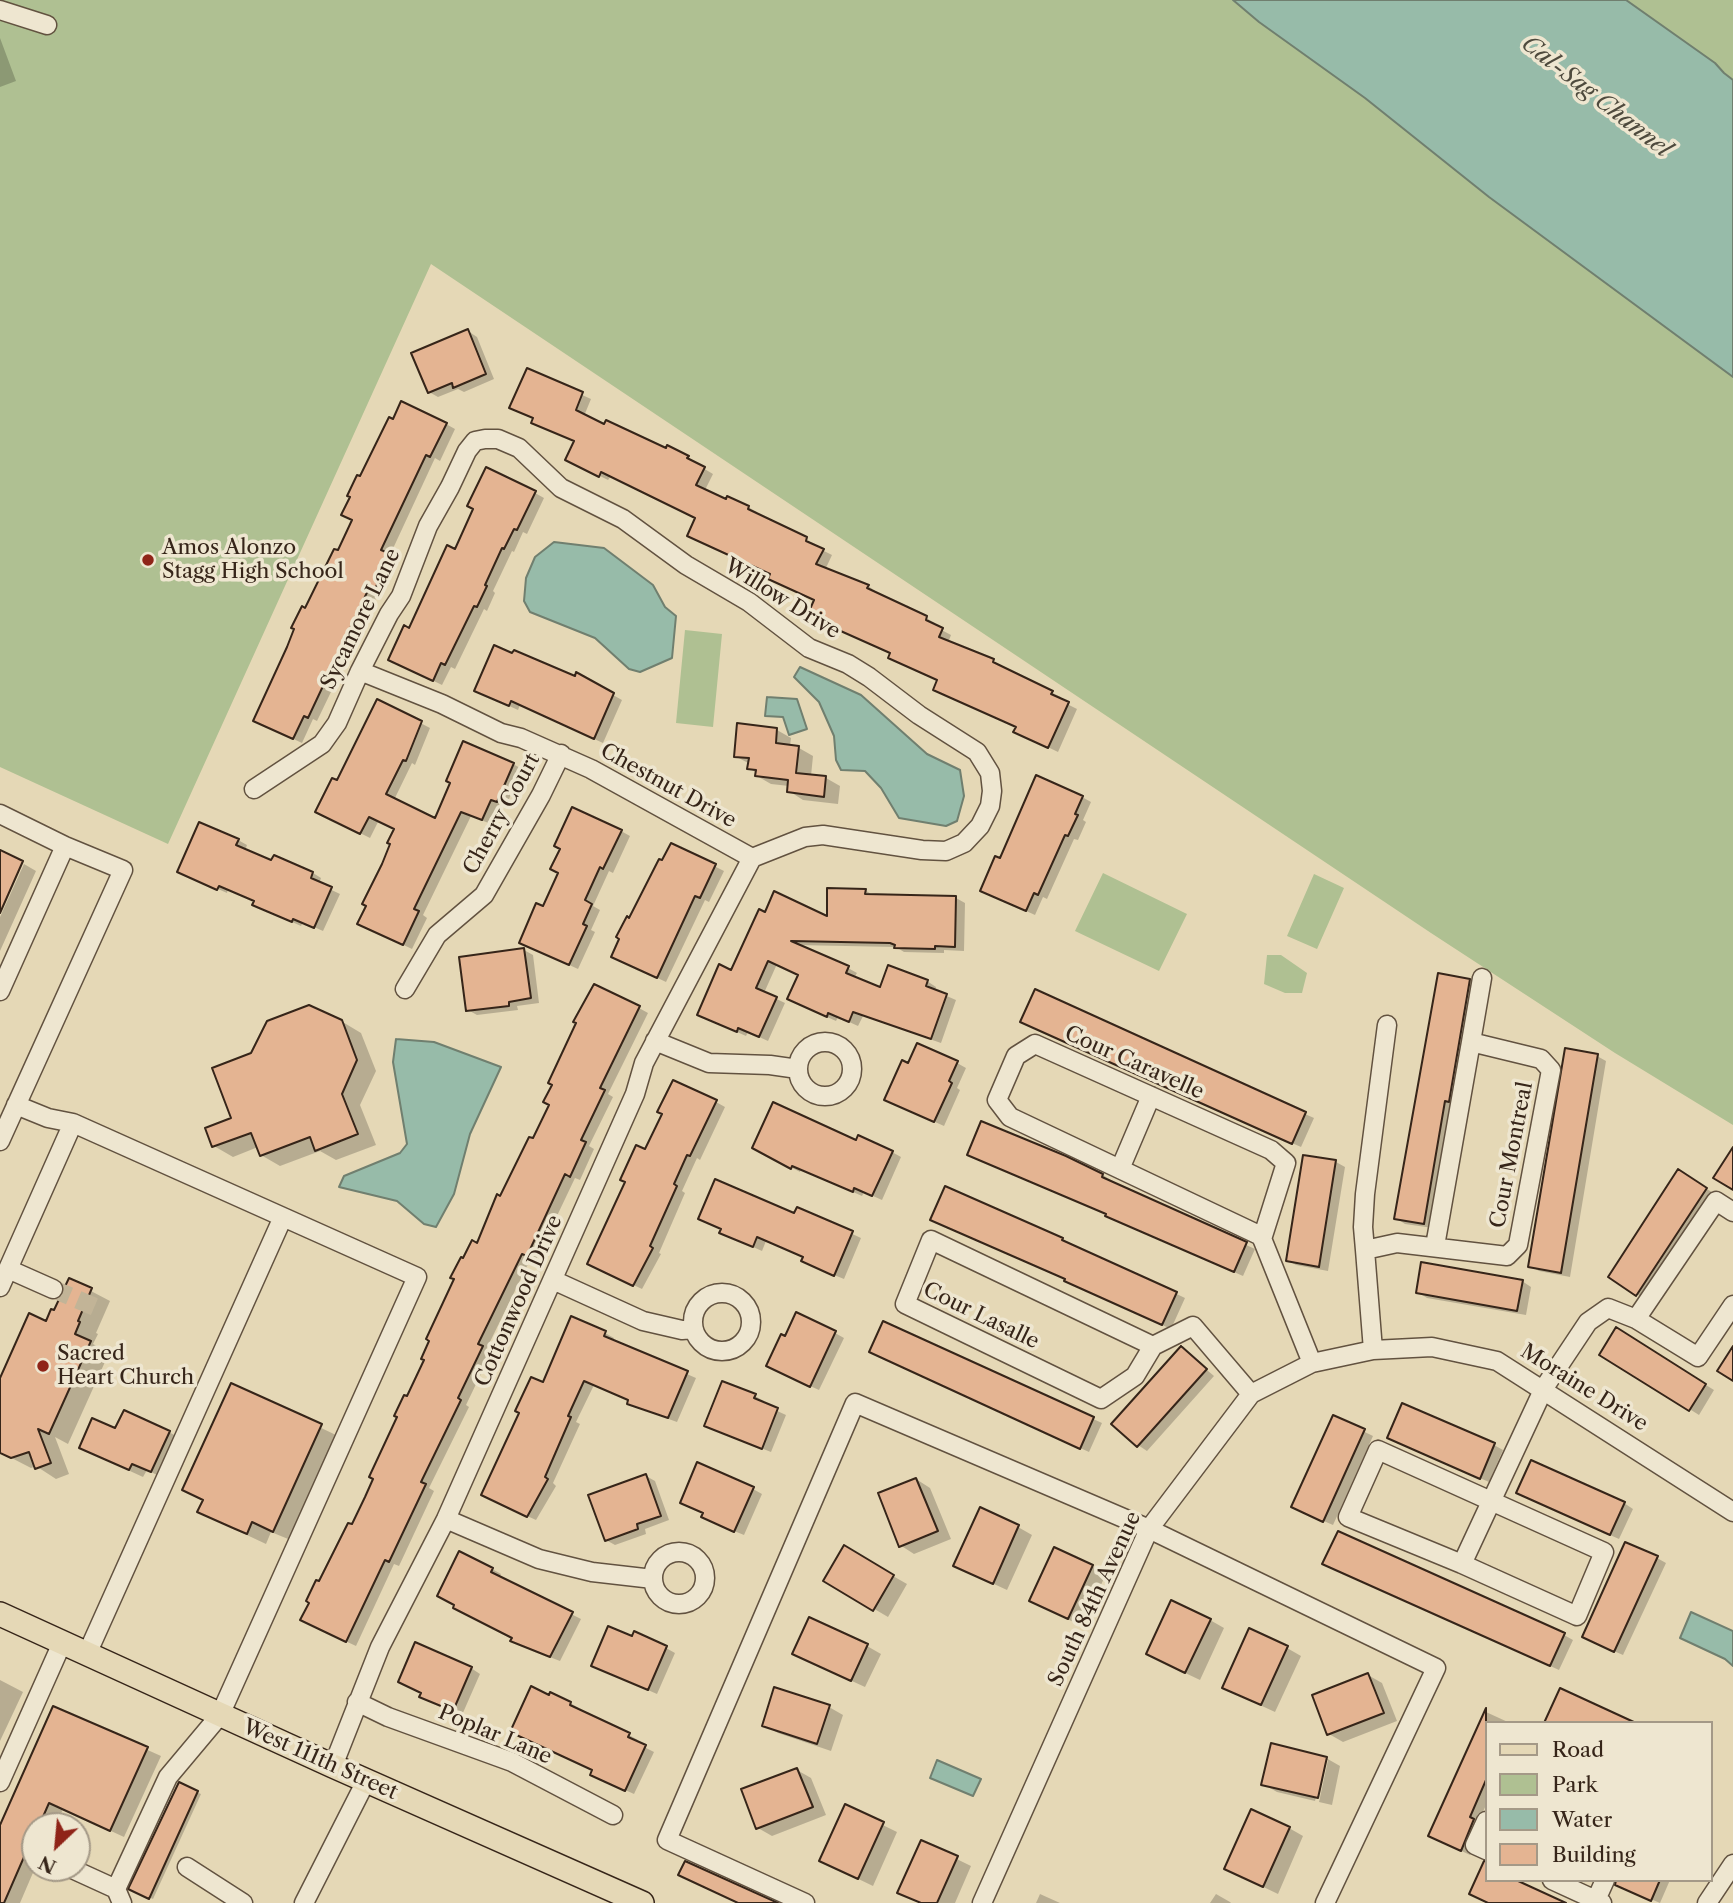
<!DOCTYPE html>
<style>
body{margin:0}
#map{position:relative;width:1733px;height:1903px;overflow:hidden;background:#e5d8b6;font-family:"Libre Caslon Text",serif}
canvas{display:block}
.legend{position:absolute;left:1485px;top:1721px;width:228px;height:161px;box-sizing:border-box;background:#eee6d0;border:2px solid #a49987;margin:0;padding:9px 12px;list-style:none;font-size:21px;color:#362519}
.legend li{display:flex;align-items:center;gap:14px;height:35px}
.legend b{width:35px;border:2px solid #a49987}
.north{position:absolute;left:21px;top:1812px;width:70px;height:70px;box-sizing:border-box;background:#eee6d0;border:2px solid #a49987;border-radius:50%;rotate:206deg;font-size:19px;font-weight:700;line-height:28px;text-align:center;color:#362519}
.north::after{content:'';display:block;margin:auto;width:24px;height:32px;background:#8f2418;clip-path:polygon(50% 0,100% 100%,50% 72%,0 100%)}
</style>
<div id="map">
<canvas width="1733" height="1903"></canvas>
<ul class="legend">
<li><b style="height:9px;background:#e5d8b6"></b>Road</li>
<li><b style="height:19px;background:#afc092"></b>Park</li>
<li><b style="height:19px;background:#97bba9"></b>Water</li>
<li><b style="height:19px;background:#e4b492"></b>Building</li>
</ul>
<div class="north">N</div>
</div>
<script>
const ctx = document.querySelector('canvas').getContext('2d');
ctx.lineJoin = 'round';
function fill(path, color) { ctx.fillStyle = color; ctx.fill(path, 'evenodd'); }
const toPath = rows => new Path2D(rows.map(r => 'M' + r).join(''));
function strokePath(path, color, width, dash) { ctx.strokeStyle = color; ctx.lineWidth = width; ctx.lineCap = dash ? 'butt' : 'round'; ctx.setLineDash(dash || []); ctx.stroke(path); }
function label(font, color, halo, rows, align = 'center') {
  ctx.font = font + ' "Libre Caslon Text",serif'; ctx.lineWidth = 7; ctx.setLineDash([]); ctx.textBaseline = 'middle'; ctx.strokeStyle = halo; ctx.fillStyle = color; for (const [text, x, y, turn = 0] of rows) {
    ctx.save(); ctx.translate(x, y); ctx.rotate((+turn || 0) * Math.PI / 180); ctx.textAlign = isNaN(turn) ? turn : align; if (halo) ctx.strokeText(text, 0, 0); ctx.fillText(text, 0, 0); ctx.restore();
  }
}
const green = toPath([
 [0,0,1233,0,1365,98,1489,197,1733,377,1733,1125,1615,1053,1431,933,431,264,168,844,0,767],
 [1626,0,1733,0,1733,80,1724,73,1715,63],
 [685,630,722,634,713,727,676,723],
 [1103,873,1187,914,1159,971,1075,931],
 [1314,874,1344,888,1317,949,1287,936],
 [1267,955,1281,955,1307,973,1302,993,1285,993,1264,984]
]);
const water = toPath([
 [1233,0,1626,0,1715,63,1724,73,1733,80,1733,377,1489,197,1365,98,1259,22,1233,0],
 [554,542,604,548,653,585,665,607,676,616,672,658,640,672,629,669,595,638,530,612,524,601,526,578,535,557,554,542],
 [800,667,861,695,927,754,960,770,964,796,957,821,946,826,899,818,881,788,865,771,841,770,836,760,834,736,819,702,794,677,800,667],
 [767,697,797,699,807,729,789,735,783,717,765,716,767,697],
 [396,1039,434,1042,501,1067,470,1134,454,1194,436,1227,424,1224,397,1201,339,1187,344,1176,400,1153,407,1144,393,1062,396,1039],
 [1691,1612,1733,1631,1733,1666,1725,1659,1680,1638,1691,1612],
 [937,1760,981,1779,973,1796,930,1778,937,1760]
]);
const shadow = toPath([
 [0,38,16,81,0,87],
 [468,331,477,337,494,379,464,392,458,389,438,397,429,392],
 [527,370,591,399,584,416,696,462,696,464,713,474,705,490,748,507,757,512,756,515,815,544,814,546,832,555,825,570,868,586,877,592,876,594,926,618,935,623,934,626,951,635,948,643,993,661,1002,666,1001,668,1061,697,1059,700,1077,709,1058,752,1025,736,1017,727,939,680,816,600,772,574,697,518,611,476,608,480,576,464,576,441,535,418],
 [446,424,455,429,440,461,435,458,390,555,399,561,384,592,380,590,317,721,313,719,302,743,264,725,305,610,338,553,354,520,361,479],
 [535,493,544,498,527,534,523,532,514,552,512,551,493,591,495,593,487,611,484,609,455,669,451,667,442,685,399,664,410,630,456,551],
 [577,675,622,700,603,743,520,705,518,710,485,695,575,678],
 [378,701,430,728,415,765,412,763,394,800,435,820,513,764,522,769,506,806,500,803,491,824,471,816,423,915,427,918,412,949,368,928,396,829,379,820,370,838,326,816,338,783],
 [777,730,791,738,790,746,799,748,813,756,811,776,826,778,840,786,838,804,803,800,789,791,789,786,771,784,757,776,757,773,749,768,750,764,735,756],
 [1082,797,1091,802,1083,820,1086,822,1078,840,1074,839,1047,899,1043,897,1035,915,991,895,1001,860],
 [621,831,630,836,613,873,609,871,593,906,600,910,591,930,595,932,578,969,530,947,543,908],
 [238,840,247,845,245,851,272,862,275,857,313,873,321,878,319,884,340,894,323,931,303,922,301,926,263,909,255,901,228,889,227,893,189,876],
 [672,845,724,871,709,902,705,900,666,982,622,961,630,920],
 [24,864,36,871,0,951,0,917],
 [865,890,874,896,956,898,965,903,964,951,944,950,944,953,904,952,896,947,796,945,848,968,857,973,854,978,881,990,927,981,936,987,935,991,956,1000,941,1043,863,1016,858,1026,838,1017,836,1021,798,1004,800,975,777,964,764,993,785,1003,768,1041,748,1032,746,1036,708,1019,732,972,828,919],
 [524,950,533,955,539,1003,517,1006,518,1010,477,1015,468,1010],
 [1470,981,1479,986,1433,1228,1405,1224,1396,1218],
 [639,1008,648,1013,608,1094,613,1097,589,1146,594,1149,580,1180,575,1178,536,1260,531,1258,486,1350,491,1353,466,1405,469,1407,429,1488,434,1491,399,1566,394,1564,356,1646,311,1625,302,1619,317,1583,320,1584,353,1527,407,1398,501,1198,534,1141],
 [341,1021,361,1033,376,1071,360,1105,376,1145,336,1160,320,1151,280,1166,261,1155,258,1147,233,1157,214,1146,233,1119,252,1054],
 [1031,1026,1170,1054,1314,1118,1301,1147],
 [1597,1056,1606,1061,1570,1277,1539,1271,1530,1266],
 [957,1063,966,1068,957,1088,960,1090,944,1126,895,1104,909,1066],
 [716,1102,725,1107,700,1160,697,1158,682,1191,685,1193,659,1253,661,1254,642,1289,598,1268,646,1152],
 [857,1142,892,1152,901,1157,882,1200,864,1192,862,1196,801,1169,800,1172,755,1148],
 [1305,1157,1336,1162,1345,1167,1328,1271,1296,1265,1287,1260],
 [1065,1158,1103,1175,1112,1181,1111,1183,1255,1249,1243,1276,1116,1220],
 [1687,1177,1715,1194,1646,1300,1610,1277],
 [946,1189,1062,1239,1185,1298,1171,1329,1075,1285],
 [798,1209,861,1238,844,1279,812,1266,805,1257,766,1241,762,1251,731,1237,795,1215],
 [70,1280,110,1301,96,1333,98,1334,93,1344,109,1353,68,1444,55,1437,69,1474,56,1479,36,1466,31,1468,0,1452,0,1382,55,1312],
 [1522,1281,1531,1287,1526,1315,1427,1298,1418,1292],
 [884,1324,1102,1423,1089,1452,880,1356],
 [1617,1330,1714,1390,1699,1415,1602,1354],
 [605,1333,614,1338,612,1342,696,1378,677,1422,638,1408,629,1403,630,1401,594,1385,576,1422,580,1424,553,1483,556,1486,536,1520,492,1500,544,1385],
 [835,1333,844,1338,819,1390,777,1371,786,1338],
 [1181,1348,1214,1376,1147,1451,1138,1445],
 [232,1385,340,1437,293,1541,271,1532,266,1544,219,1522,200,1511,204,1501,184,1490],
 [755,1396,764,1401,762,1404,786,1415,771,1452,715,1430],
 [1334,1417,1373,1436,1333,1525,1303,1512],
 [169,1432,183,1440,165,1479,147,1470,143,1477,95,1455],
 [1398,1442,1494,1445,1503,1450,1489,1482],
 [646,1476,655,1481,669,1520,645,1529,646,1534,615,1545,606,1540],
 [916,1479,930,1488,951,1539,914,1554,900,1545],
 [753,1489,762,1494,744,1535,712,1522,705,1513],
 [1527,1498,1624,1503,1633,1509,1619,1539],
 [1018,1527,1032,1535,1007,1590,970,1573],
 [844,1548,907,1584,888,1617,825,1580],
 [1657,1558,1666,1563,1623,1655,1593,1642],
 [1092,1566,1106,1574,1082,1626,1046,1609],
 [1334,1568,1564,1635,1573,1640,1559,1670],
 [492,1569,501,1574,499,1578,581,1619,560,1661,521,1646,513,1640,514,1638,456,1604],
 [1210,1620,1224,1628,1200,1680,1162,1662],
 [633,1638,666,1648,675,1653,657,1694,602,1670],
 [867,1646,881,1654,865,1687,808,1661],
 [1287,1648,1301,1656,1275,1712,1238,1695],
 [471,1668,480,1674,462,1715,431,1701],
 [1368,1675,1382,1683,1397,1721,1343,1742,1329,1734],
 [0,1680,23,1692,0,1741],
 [532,1689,570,1703,579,1708,578,1711,629,1735,638,1740,636,1743,654,1752,634,1794,601,1779],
 [829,1707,843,1715,831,1751,778,1733,764,1725],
 [54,1708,161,1756,124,1837,63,1809,56,1826,35,1826,35,1868,20,1903,0,1903,0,1830],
 [1486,1712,1510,1723,1486,1723,1486,1805,1478,1823,1482,1826,1470,1855,1430,1836],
 [1326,1758,1340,1766,1332,1805,1319,1802,1328,1760,1325,1760,1315,1801,1277,1792,1263,1784],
 [797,1770,811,1778,826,1815,772,1836,758,1828],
 [179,1785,201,1794,153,1899,131,1889],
 [846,1807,897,1832,873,1886,821,1861],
 [1289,1828,1303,1836,1278,1894,1226,1869],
 [922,1842,971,1866,955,1903,920,1903,899,1892],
 [680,1875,773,1903,737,1903],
 [1623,1880,1670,1880,1660,1903,1630,1890],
 [1040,1894,1060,1903,1036,1903],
 [1216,1894,1230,1902,1231,1903,1210,1903]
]);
const building = toPath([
 [468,329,486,374,453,388,452,383,428,393,411,353,468,329],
 [527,368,583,392,576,410,604,424,606,420,666,448,667,445,689,456,687,458,705,467,696,485,726,499,727,496,749,506,748,509,807,537,806,541,824,549,816,564,869,585,867,588,927,616,926,620,943,628,939,637,994,659,993,662,1053,691,1051,694,1069,702,1048,748,1013,732,1016,727,933,690,937,680,888,658,890,653,807,616,814,600,768,579,770,574,687,536,695,518,601,472,599,477,565,460,574,441,531,423,533,418,509,408,527,368],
 [401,401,447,423,430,457,426,455,381,550,391,554,375,589,370,586,308,718,304,716,293,739,253,721,287,647,294,629,291,628,302,606,305,608,334,549,338,550,352,520,341,515,350,497,347,496,357,475,360,476,389,417,393,419,401,401],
 [486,467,536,491,517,530,514,529,504,549,502,548,485,585,487,586,477,607,474,606,445,665,441,663,433,681,388,660,404,625,409,628,447,545,455,549,473,509,467,506,486,467],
 [494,645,512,653,514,650,575,676,576,672,614,693,594,739,511,701,509,706,474,691,494,645],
 [377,699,422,721,406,761,403,760,386,794,435,818,450,783,446,781,463,741,514,763,497,802,491,800,482,820,461,812,414,909,419,911,403,945,357,924,366,906,362,904,382,864,390,844,387,843,394,829,369,817,360,834,315,812,332,778,337,780,377,699],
 [737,723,777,728,776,743,799,746,796,773,826,776,824,797,787,792,788,780,755,776,756,770,747,769,749,758,734,757,737,723],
 [1036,775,1083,796,1075,814,1078,815,1068,836,1065,835,1038,895,1034,893,1026,911,980,891,995,856,1000,858,1036,775],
 [572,807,622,830,603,869,600,867,585,900,592,904,583,924,587,926,569,965,519,943,536,903,543,906,558,873,550,869,560,849,554,846,572,807],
 [199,822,239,839,236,845,271,860,274,855,313,872,311,878,332,887,314,928,293,919,292,922,252,905,254,901,219,886,217,890,177,872,199,822],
 [671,843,716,864,700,898,695,896,657,978,611,957,619,939,616,937,627,916,629,918,659,859,662,860,671,843],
 [0,850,23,861,0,913,0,850],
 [827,888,866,889,865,894,956,896,955,947,935,946,935,949,894,948,895,945,890,943,791,941,849,966,846,973,880,987,888,965,928,980,926,986,947,994,931,1039,853,1012,849,1022,828,1013,827,1017,787,999,798,975,768,961,756,988,777,997,759,1037,738,1028,737,1032,697,1015,719,964,731,970,759,909,765,912,774,891,827,916,827,888],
 [524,948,531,998,509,1002,509,1006,466,1011,459,957,524,948],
 [1438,973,1470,979,1449,1102,1445,1101,1424,1224,1394,1219,1438,973],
 [594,984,640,1006,600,1088,605,1090,581,1140,586,1142,570,1177,565,1174,527,1256,522,1254,478,1344,483,1346,458,1398,461,1400,421,1482,426,1484,389,1562,385,1560,346,1642,300,1620,309,1603,306,1601,316,1580,319,1581,348,1523,352,1524,365,1497,373,1479,369,1477,397,1417,394,1416,404,1395,407,1396,424,1360,421,1359,429,1341,426,1339,454,1279,450,1278,461,1257,463,1258,472,1240,477,1243,497,1194,500,1196,529,1137,533,1138,549,1105,543,1102,552,1085,548,1083,576,1023,573,1022,594,984],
 [1035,989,1306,1112,1292,1144,1020,1022,1035,989],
 [309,1005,342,1020,357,1060,342,1094,358,1134,315,1151,310,1137,260,1156,251,1133,212,1147,205,1128,231,1118,212,1068,251,1053,267,1021,309,1005],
 [917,1043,958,1061,949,1081,952,1083,934,1122,884,1100,902,1060,908,1063,917,1043],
 [1565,1048,1598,1054,1561,1273,1528,1267,1565,1048],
 [673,1080,717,1100,690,1156,687,1155,674,1184,677,1186,650,1246,653,1248,633,1286,587,1264,625,1182,620,1180,636,1145,645,1149,662,1114,657,1112,673,1080],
 [773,1102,856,1140,858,1135,893,1151,872,1196,854,1188,853,1192,792,1166,791,1169,752,1148,773,1102],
 [981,1121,1066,1156,1103,1174,1102,1177,1247,1242,1234,1272,1105,1216,1106,1214,967,1155,981,1121],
 [1733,1147,1733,1190,1713,1178,1733,1147],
 [1303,1155,1336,1160,1319,1267,1286,1261,1303,1155],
 [1678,1169,1707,1188,1636,1296,1608,1277,1678,1169],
 [715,1179,794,1213,797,1207,853,1231,834,1276,801,1261,803,1257,757,1237,753,1247,719,1233,721,1229,698,1219,715,1179],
 [945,1186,1063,1238,1062,1240,1177,1292,1162,1325,1064,1281,1065,1279,930,1220,945,1186],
 [1421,1262,1523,1280,1517,1311,1416,1293,1421,1262],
 [69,1278,92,1288,78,1321,80,1322,75,1334,91,1341,49,1434,38,1429,51,1463,35,1469,29,1452,11,1458,0,1453,0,1378,29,1313,46,1321,51,1309,54,1310,69,1278],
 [796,1312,836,1331,810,1387,766,1366,781,1334,785,1336,796,1312],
 [571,1316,606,1331,604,1336,688,1371,668,1418,627,1404,628,1400,584,1381,568,1416,571,1417,545,1477,548,1479,527,1517,481,1495,519,1413,515,1411,531,1377,543,1382,571,1316],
 [883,1321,1094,1417,1080,1449,869,1352,883,1321],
 [1616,1327,1706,1384,1689,1411,1599,1355,1616,1327],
 [1181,1346,1207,1369,1137,1447,1111,1424,1181,1346],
 [1733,1346,1733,1381,1717,1371,1733,1346],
 [722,1381,756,1394,754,1398,778,1408,762,1449,704,1426,722,1381],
 [231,1383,322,1424,273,1532,252,1522,247,1534,233,1528,197,1512,203,1500,182,1490,231,1383],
 [1402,1403,1495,1443,1480,1479,1387,1438,1402,1403],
 [124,1410,170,1431,151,1472,132,1464,129,1470,79,1448,92,1418,115,1428,124,1410],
 [1333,1415,1365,1429,1323,1522,1291,1507,1333,1415],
 [1531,1460,1625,1502,1610,1535,1516,1493,1531,1460],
 [697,1462,754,1487,734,1532,701,1517,703,1513,680,1503,697,1462],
 [646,1474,661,1516,637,1524,638,1529,605,1541,588,1495,646,1474],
 [916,1478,938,1531,899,1547,878,1493,916,1478],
 [980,1507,1019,1525,993,1584,953,1566,980,1507],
 [1338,1531,1565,1633,1550,1666,1322,1564,1338,1531],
 [1625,1542,1658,1556,1614,1652,1582,1637,1625,1542],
 [844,1545,894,1575,873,1611,823,1581,844,1545],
 [1054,1547,1093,1565,1068,1619,1029,1601,1054,1547],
 [459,1551,493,1568,491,1572,573,1612,550,1657,510,1641,512,1638,453,1608,454,1605,437,1596,459,1551],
 [1171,1600,1211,1619,1185,1673,1146,1654,1171,1600],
 [809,1617,868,1644,851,1681,792,1654,809,1617],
 [608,1626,632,1636,634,1631,667,1646,648,1690,591,1666,608,1626],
 [1249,1628,1288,1646,1261,1705,1222,1688,1249,1628],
 [415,1642,472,1667,453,1711,419,1697,421,1693,398,1682,415,1642],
 [1368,1673,1384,1713,1327,1735,1312,1695,1368,1673],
 [531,1686,549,1695,550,1692,571,1702,570,1705,630,1733,628,1737,646,1745,625,1791,590,1775,592,1770,510,1732,531,1686],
 [774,1687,830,1705,817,1744,762,1726,774,1687],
 [1560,1688,1636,1723,1544,1723,1560,1688],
 [53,1706,148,1747,110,1831,49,1803,39,1826,35,1826,33,1840,23,1845,24,1857,4,1903,0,1903,0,1825,53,1706],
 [1486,1708,1486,1780,1470,1817,1474,1819,1461,1851,1428,1836,1486,1708],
 [1271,1743,1327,1757,1318,1798,1261,1785,1271,1743],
 [797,1768,813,1807,756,1829,741,1789,797,1768],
 [179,1782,198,1791,149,1899,128,1889,179,1782],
 [845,1804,884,1822,858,1879,819,1861,845,1804],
 [1251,1809,1290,1827,1263,1887,1224,1869,1251,1809],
 [921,1840,958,1856,937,1903,921,1903,897,1893,921,1840],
 [685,1861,778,1903,738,1903,678,1875,685,1861],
 [1484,1861,1486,1861,1486,1880,1516,1880,1566,1903,1488,1903,1469,1894,1484,1861],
 [1616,1880,1660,1880,1651,1901,1615,1885,1616,1880]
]);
const minorTunnel = toPath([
 [53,1289,95,1307]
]);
const minor = toPath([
 [0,10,47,25],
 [254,789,322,744,337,723,360,671,389,614,401,596,428,526,450,487,467,451,475,441,485,439,498,439,519,448,561,488,623,519,686,565,749,602,809,648,848,664,869,677,919,715,977,752,990,773,992,791,990,806,980,826,964,843,946,851,922,850,823,835,805,837,752,858,591,769,521,738,501,733,442,704,360,671],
 [0,814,65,846,123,870,0,1141],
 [405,989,437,935,484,895,541,795,561,754],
 [0,991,65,846],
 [655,1041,709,1063,770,1065,798,1069],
 [1471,1042,1482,978],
 '798 1069a27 27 0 1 1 54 0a27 27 0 1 1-54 0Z',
 [16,1105,48,1118,73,1123],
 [1120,1169,1151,1096],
 [1262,1239,1286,1163,1271,1150,1035,1044,1016,1056,997,1100,1010,1117,1261,1236,1312,1363],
 [1365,1250,1363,1227,1365,1194,1387,1025],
 [8,1269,53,1289],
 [553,1280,643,1321,682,1330,694,1329],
 [0,1287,73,1123,417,1277,220,1715,168,1777,116,1889,122,1903],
 '693 1322a29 29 0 1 1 58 0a29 29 0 1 1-58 0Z',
 [1636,1319,1716,1201,1733,1212],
 [1153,1346,1135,1376,1101,1399,905,1304,931,1240,1153,1346,1193,1326,1251,1394],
 [1373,1350,1365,1250,1397,1243,1507,1256,1518,1245,1551,1070,1541,1059,1471,1042,1435,1246],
 [1378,1450,1604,1552,1577,1616,1462,1564,1348,1517,1378,1450],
 [446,1519,539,1559,592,1572,653,1579],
 '653 1578a26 26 0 1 1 52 0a26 26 0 1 1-52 0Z',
 [1462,1564,1544,1388,1588,1322,1608,1308,1636,1319,1698,1357,1733,1305],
 [87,1654,283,1217],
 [357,1702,388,1717,512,1762,613,1815],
 [333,1766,380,1647,446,1519,635,1094,644,1063,752,858],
 [0,1782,62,1643],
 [1486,1821,1475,1845,1486,1850],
 [33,1851,35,1852],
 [187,1867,243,1903],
 [70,1868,116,1889],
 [1552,1880,1602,1903],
 [1596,1900,1605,1880],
 [304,1903,366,1781],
 [805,1903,667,1840,855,1403,1149,1529,1436,1668,1325,1903],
 [982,1903,1149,1529,1251,1394,1312,1363,1373,1350,1432,1347,1497,1361,1733,1512],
 [1707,1903,1733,1864]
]);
const major = toPath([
 [0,1614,333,1766,642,1903]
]);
const markers = [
 [148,560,7,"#8f2418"],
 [43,1366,7,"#8f2418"]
];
const poiNames = [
 ["Amos Alonzo",162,548],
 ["Stagg High School",162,572],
 ["Sacred",57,1354],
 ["Heart Church",57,1378]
];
const streetNames = [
 ["Willow Drive",782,599,32],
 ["Sycamore Lane",361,619,-64],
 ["Chestnut Drive",668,786,29],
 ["Cherry Court",502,814,-61],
 ["Cour Caravelle",1134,1063,24],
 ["Cour Montreal",1512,1155,-79],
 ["Cottonwood Drive",519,1301,-66],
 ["Cour Lasalle",981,1316,26],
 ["Moraine Drive",1584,1388,32],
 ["South 84th Avenue",1095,1599,-65],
 ["Poplar Lane",495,1735,23],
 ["West 111th Street",320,1760,24]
];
const waterNames = [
 ["Cal-Sag Channel",1596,97,38]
];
fill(green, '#afc092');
fill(water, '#97bba9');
strokePath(water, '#707f6f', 2);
fill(shadow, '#0003');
fill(building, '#e4b492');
strokePath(building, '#362519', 2);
strokePath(minorTunnel, '#c2b497', 18, [18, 9]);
strokePath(minor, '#625240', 21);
strokePath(major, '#362519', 26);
strokePath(minor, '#eee6d0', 18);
strokePath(major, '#e5d8b6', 23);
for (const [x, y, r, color] of markers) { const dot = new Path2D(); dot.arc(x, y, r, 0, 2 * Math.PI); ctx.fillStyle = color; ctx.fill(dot); strokePath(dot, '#eee6d0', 2.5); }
label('21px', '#362519', '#eee6d0', poiNames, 'left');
label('21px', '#362519', '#eee6d0', streetNames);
label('italic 23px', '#4e4a3d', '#eee6d0', waterNames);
</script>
